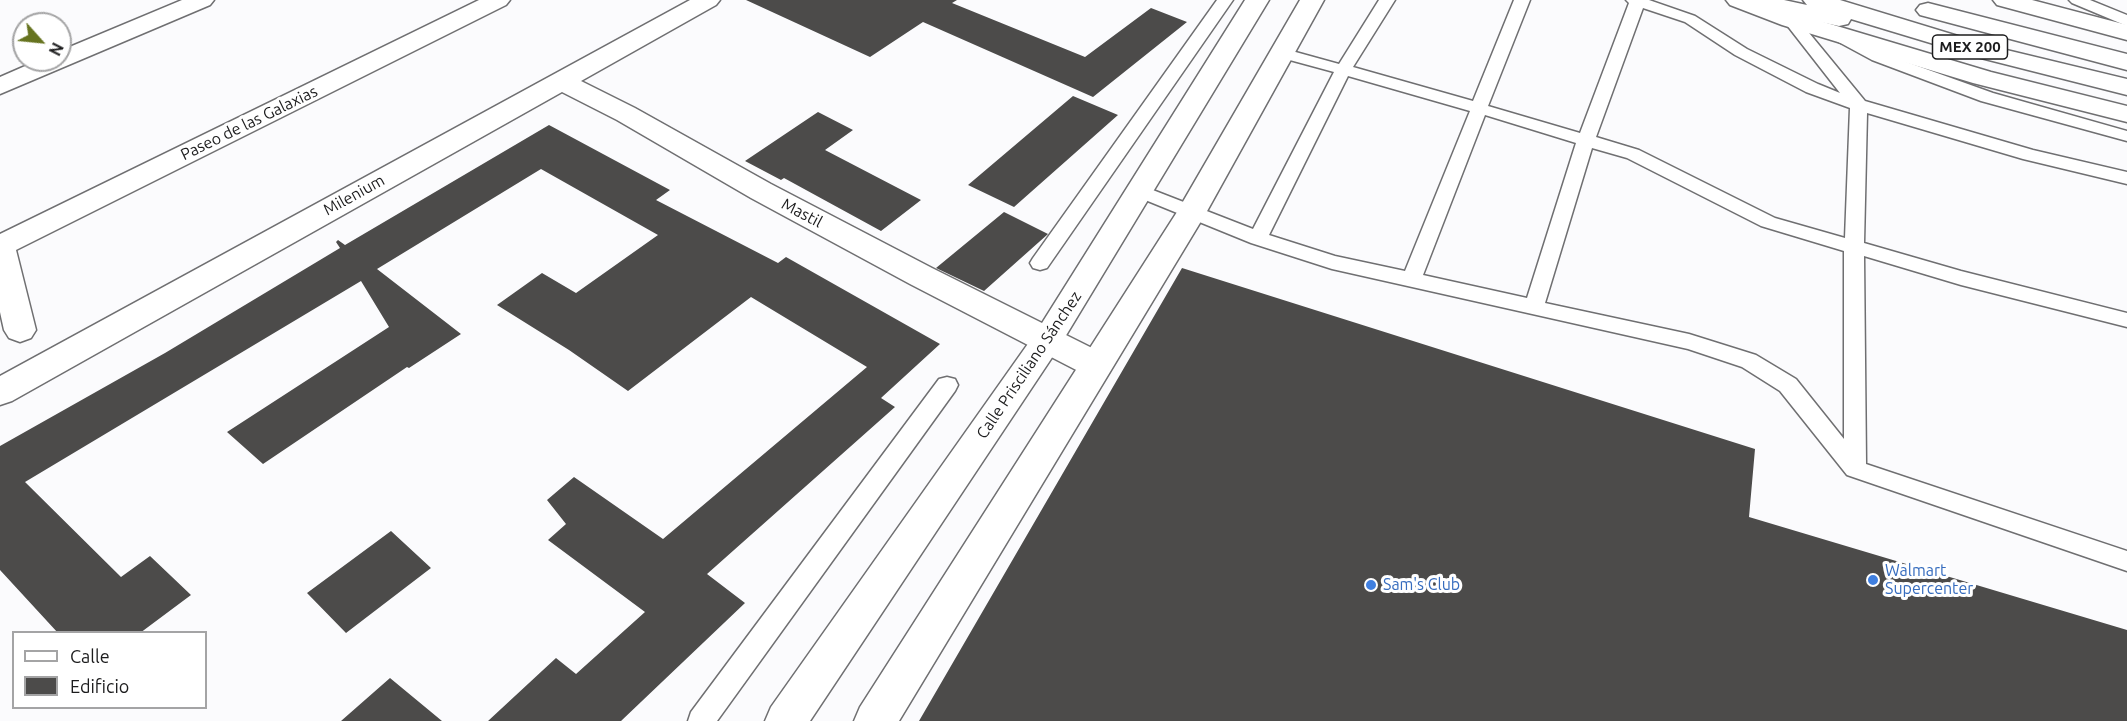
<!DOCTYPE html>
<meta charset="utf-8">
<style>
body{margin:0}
#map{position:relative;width:2127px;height:721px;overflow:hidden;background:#fbfbfd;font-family:Ubuntu,sans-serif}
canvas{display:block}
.legend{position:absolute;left:12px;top:631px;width:195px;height:78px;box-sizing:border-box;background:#fff;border:2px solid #a4a4a5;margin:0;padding:8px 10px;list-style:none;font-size:18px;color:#1c1c1d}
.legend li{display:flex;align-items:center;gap:12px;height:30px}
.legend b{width:30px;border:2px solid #a4a4a5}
.north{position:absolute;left:12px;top:12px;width:60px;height:60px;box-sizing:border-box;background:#fff;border:2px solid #a4a4a5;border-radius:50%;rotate:117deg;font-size:16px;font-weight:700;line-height:24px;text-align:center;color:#1c1c1d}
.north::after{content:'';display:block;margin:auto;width:21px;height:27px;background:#66731f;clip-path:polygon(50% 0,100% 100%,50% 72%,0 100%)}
</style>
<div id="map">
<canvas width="2127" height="721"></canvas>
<ul class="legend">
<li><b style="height:8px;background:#fff"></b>Calle</li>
<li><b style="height:16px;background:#4c4b4a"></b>Edificio</li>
</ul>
<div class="north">N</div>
</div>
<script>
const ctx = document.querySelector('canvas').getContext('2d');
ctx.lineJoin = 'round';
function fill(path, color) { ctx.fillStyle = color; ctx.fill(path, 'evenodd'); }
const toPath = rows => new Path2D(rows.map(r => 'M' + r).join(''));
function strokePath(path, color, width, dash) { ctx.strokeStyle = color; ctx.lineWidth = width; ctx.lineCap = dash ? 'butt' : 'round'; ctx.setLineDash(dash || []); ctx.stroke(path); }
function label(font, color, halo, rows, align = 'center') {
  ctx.font = font + ' Ubuntu,sans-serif'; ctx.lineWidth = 6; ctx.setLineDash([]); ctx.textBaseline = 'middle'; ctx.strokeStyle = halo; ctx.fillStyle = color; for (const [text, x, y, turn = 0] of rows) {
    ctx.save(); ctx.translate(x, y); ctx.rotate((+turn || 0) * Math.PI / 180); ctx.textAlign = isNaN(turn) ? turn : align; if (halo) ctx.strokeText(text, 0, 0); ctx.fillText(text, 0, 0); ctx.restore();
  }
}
const building = toPath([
 [746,0,957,0,952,3,1085,57,1151,8,1187,22,1093,97,923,22,870,57],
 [1073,96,1118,115,1014,207,968,185],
 [818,112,853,130,825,150,921,200,881,231,784,178,781,180,745,161],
 [549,125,670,190,656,200,778,263,786,257,940,344,881,398,895,407,707,574,745,603,621,721,488,721,556,658,576,674,645,612,548,540,566,524,547,500,574,477,663,539,867,367,751,297,628,391,569,350,497,305,542,273,576,293,658,235,541,169,377,269,461,334,409,368,407,367,263,464,227,432,389,327,361,281,25,482,121,577,150,556,191,595,140,633,58,633,0,570,0,446,165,353,340,248,336,242,338,240,345,245],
 [1004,212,1048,234,984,291,936,268],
 [1182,268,1755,449,1749,517,2127,630,2127,721,919,721],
 [391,531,431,568,346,633,307,593],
 [390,678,442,721,341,721]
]);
const service = toPath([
 [1217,0,1233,0,1047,268,1040,270,1033,268,1030,263,1033,258,1217,0],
 [1379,0,1395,0,1353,67,1473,101,1514,0,1530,0,1488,106,1580,133,1629,3,1626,0,1649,0,1695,16,1747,49,1818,84,1840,93,1783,20,1791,15,1796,17,1865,101,2033,150,2127,172,2127,184,2023,159,1867,113,1864,243,1961,271,2127,313,2127,327,1961,285,1864,256,1866,464,2127,551,2127,571,1847,475,1780,391,1742,367,1688,349,1332,269,1251,243,1133,195,1130,191,1133,187,1145,187,1253,229,1334,72,1275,56,1273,53,1281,48,1339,64,1379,0],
 [1643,8,1685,22,1735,55,1806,92,1850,108,1845,238,1775,218,1639,150,1596,137,1643,8],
 [1348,76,1470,111,1405,271,1335,256,1269,235,1348,76],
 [1485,115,1576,143,1527,298,1423,275,1485,115],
 [1592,148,1627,158,1761,226,1844,251,1844,439,1796,379,1756,355,1689,334,1545,303,1592,148],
 [2069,0,2090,0,2127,15,2127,26,2072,3,2069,0],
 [1841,32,1884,54,1993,93,2127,131,2127,141,1981,101,1872,60,1835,40,1833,37,1841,32],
 [947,377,955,379,958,385,955,391,717,721,688,721,691,712,939,379,947,377]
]);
const minor = toPath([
 [182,0,214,0,210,5,0,94,0,77,39,60,60,60,60,51,182,0],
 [479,0,510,0,506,5,16,250,36,330,31,338,20,342,9,338,4,330,0,312,0,234,479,0],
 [690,0,720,0,716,5,581,81,635,108,771,184,932,268,1108,356,1113,365,1108,374,1096,377,1084,374,910,284,751,198,617,120,562,92,12,401,0,405,0,376,690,0]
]);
const secondary = toPath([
 [1245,0,1269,0,1059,347,810,721,765,721,771,707,1037,331,1245,0],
 [1300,0,1324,0,1206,213,899,721,854,721,860,707,1177,212,1300,0],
 [1726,0,1760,0,1800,15,1991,72,2127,106,2127,122,1973,83,1782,25,1730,5,1726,0],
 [1993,0,2032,0,2127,25,2127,40,1997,5,1993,0]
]);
const trunk = toPath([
 [1738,0,1784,0,1807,5,1803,0,1840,0,1994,47,2127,79,2127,95,1977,57,1851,19,1848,24,1839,26,1742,5,1738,0],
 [1928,3,2127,54,2127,70,1920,15,1916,10,1920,5,1928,3]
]);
const markers = [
 [1873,580,6,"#3f7fe0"],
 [1371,585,6,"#3f7fe0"]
];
const shields = [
 [1970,47,75]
];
const shieldNames = [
 ["MEX 200",1970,47]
];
const streetNames = [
 ["Paseo de las Galaxias",249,123,-26],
 ["Milenium",354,195,-29],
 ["Mastil",802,213,28],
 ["Calle Prisciliano Sánchez",1029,365,-56]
];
const shopNames = [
 ["Walmart",1885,571],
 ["Supercenter",1885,589],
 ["Sam's Club",1383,585]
];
fill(building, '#4c4b4a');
strokePath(service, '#6f6f71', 3);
strokePath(minor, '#6f6f71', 3);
strokePath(secondary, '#6f6f71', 3);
strokePath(trunk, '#6f6f71', 3);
fill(service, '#fff');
fill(minor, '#fff');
fill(secondary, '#fff');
fill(trunk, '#fff');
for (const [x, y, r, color] of markers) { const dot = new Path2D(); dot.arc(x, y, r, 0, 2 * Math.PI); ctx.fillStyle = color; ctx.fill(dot); strokePath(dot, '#fff', 2); }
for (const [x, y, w] of shields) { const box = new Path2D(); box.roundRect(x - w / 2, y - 12, w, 24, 4.5); ctx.fillStyle = '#fff'; ctx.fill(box); strokePath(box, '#1c1c1d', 1.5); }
label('bold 15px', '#1c1c1d', null, shieldNames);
label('16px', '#1c1c1d', '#fff', streetNames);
label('16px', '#366cbe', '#fff', shopNames, 'left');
</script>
